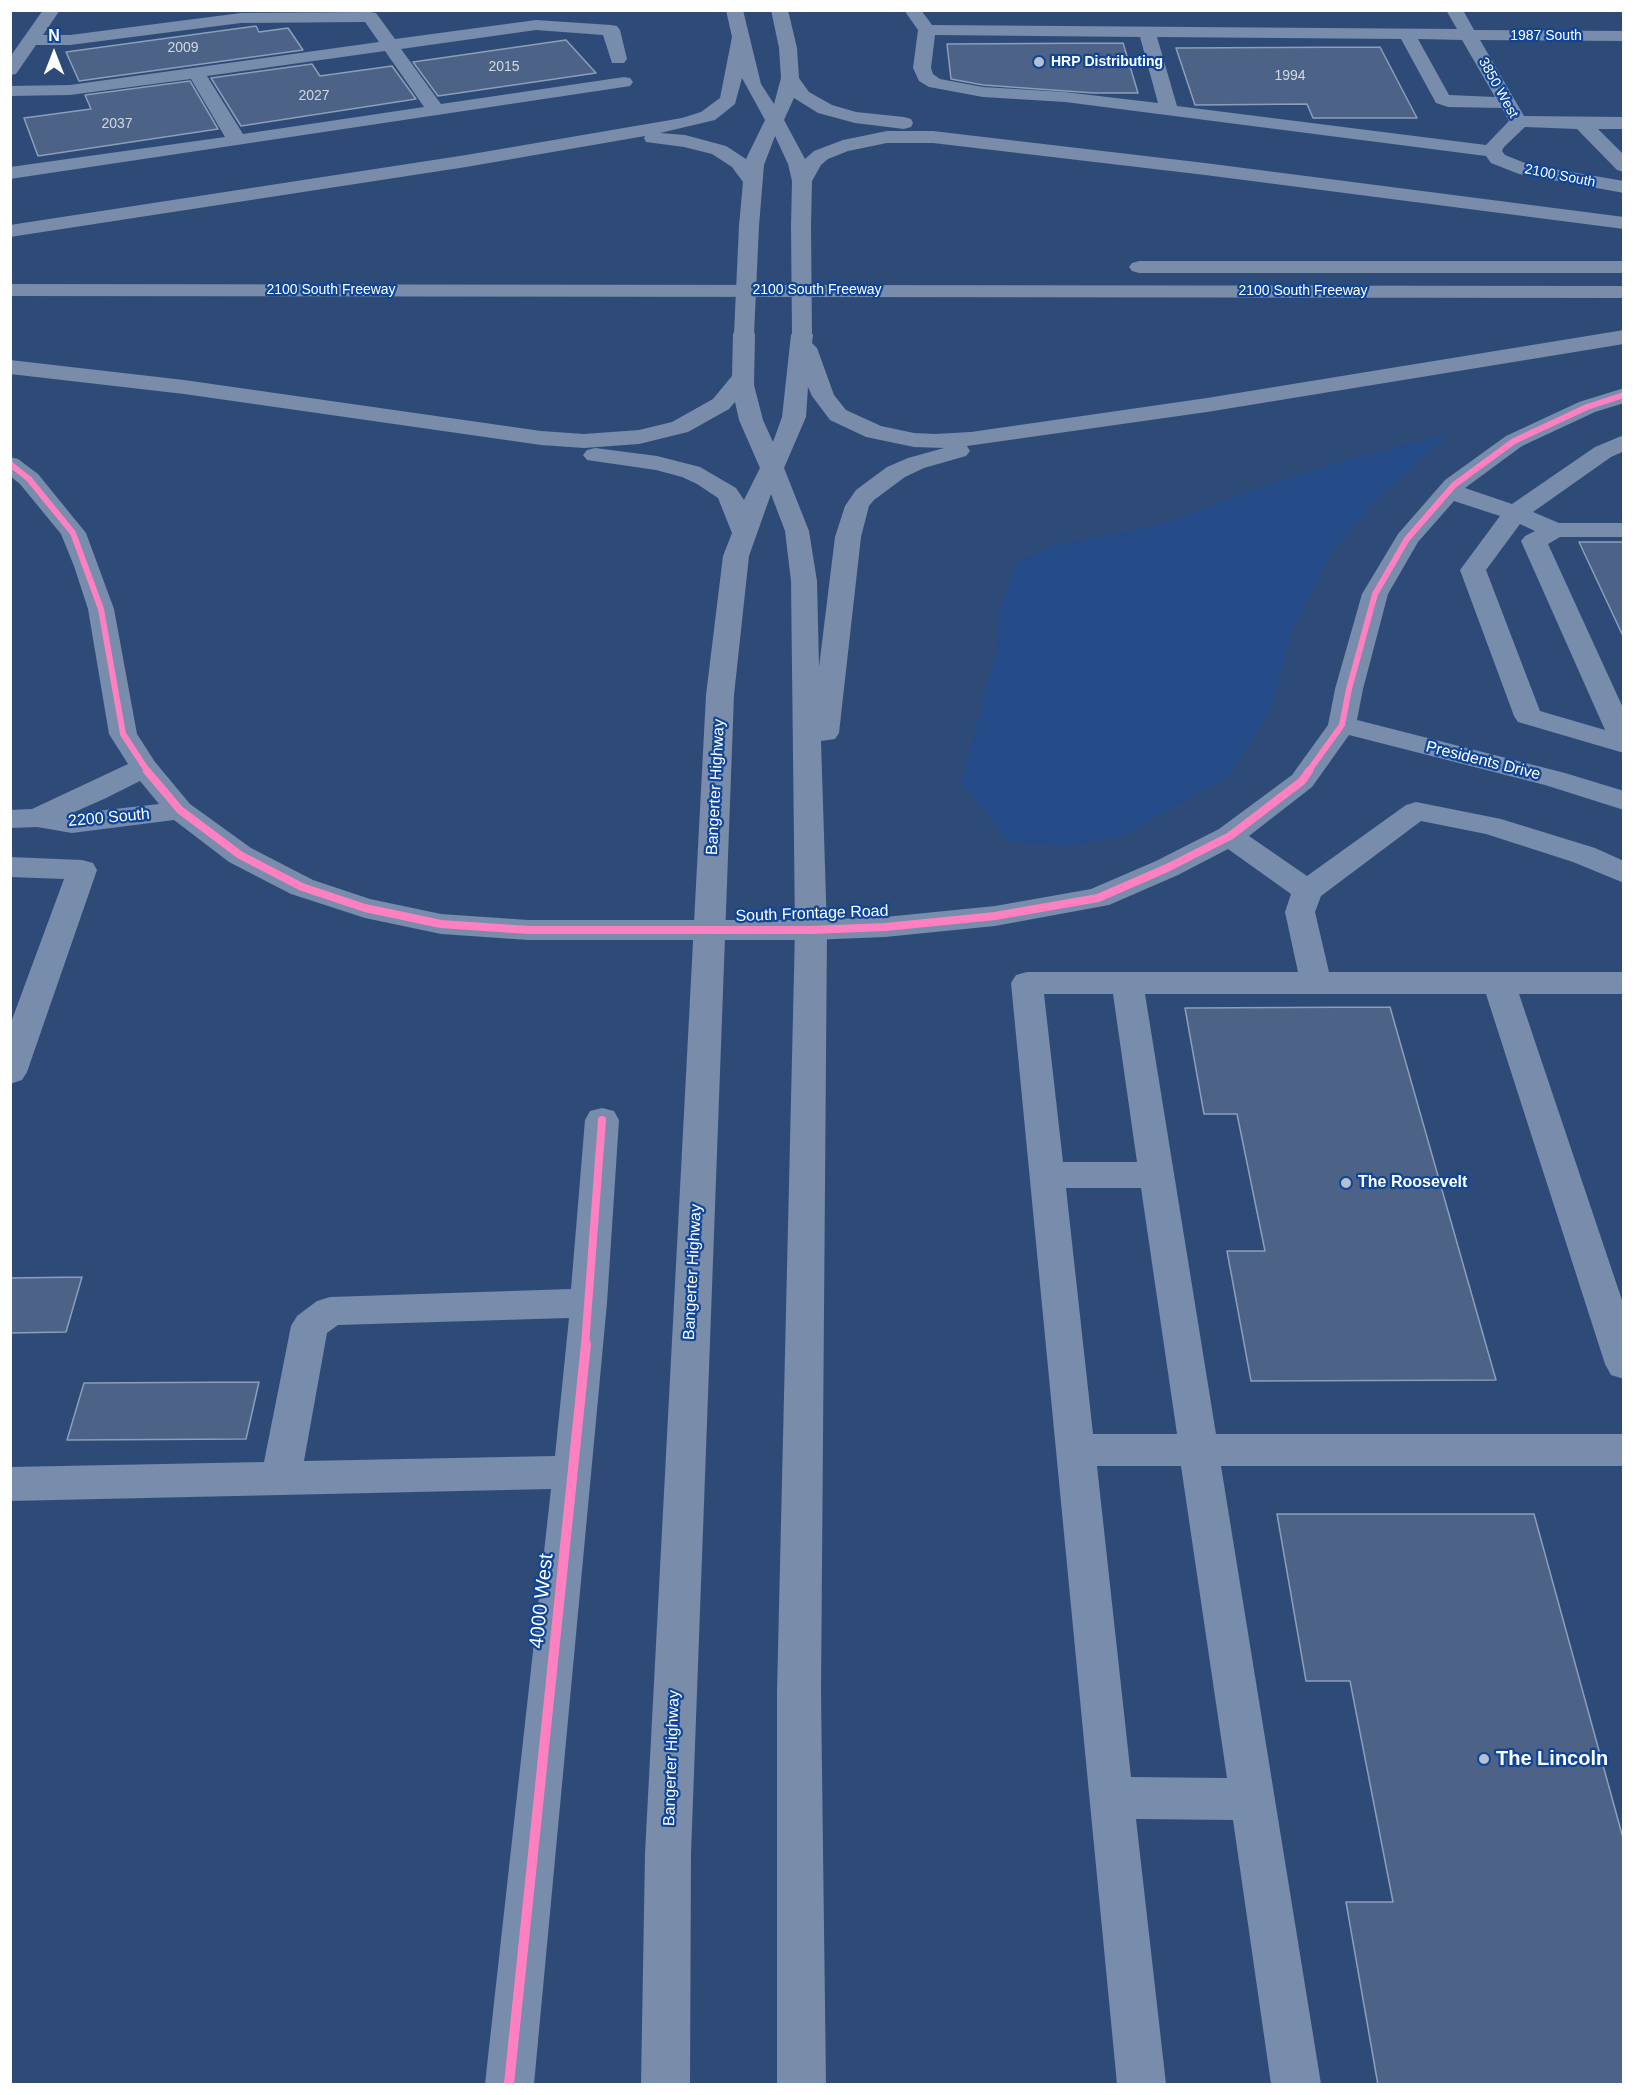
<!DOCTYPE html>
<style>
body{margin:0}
#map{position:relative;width:1634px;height:2095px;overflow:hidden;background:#2e4b78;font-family:Arial,sans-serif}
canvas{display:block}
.frame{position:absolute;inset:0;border:12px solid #fff;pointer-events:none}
.north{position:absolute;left:24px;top:24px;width:60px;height:60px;-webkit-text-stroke:4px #0f4597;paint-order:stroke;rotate:0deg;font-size:16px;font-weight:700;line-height:24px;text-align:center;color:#fff}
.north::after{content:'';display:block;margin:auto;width:21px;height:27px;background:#fff;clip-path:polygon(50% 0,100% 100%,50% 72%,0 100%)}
</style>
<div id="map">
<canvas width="1634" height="2095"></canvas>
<div class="frame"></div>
<div class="north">N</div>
</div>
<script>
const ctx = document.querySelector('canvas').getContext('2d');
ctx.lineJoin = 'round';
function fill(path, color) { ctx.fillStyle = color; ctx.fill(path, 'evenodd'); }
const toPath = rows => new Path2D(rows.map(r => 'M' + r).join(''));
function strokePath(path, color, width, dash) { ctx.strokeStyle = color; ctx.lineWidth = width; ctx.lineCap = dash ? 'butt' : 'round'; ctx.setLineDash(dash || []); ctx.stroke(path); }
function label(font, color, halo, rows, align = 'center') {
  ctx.font = font + ' Arial,sans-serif'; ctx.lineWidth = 4.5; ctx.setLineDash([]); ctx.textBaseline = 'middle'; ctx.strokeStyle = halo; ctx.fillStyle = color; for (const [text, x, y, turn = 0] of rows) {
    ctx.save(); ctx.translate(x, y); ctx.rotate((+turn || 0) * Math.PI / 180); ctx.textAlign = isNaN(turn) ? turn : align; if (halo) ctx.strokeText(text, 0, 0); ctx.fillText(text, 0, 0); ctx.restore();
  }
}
const water = toPath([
 [1448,434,1380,497,1334,549,1294,627,1270,711,1228,777,1121,836,1071,846,1010,842,961,783,995,657,1001,605,1017,561,1056,545,1159,525,1253,490,1349,459]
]);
const building = toPath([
 [256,26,259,32,288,28,303,50,79,81,66,52,256,26],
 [566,40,596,73,438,96,413,62,566,40],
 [1123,43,1138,93,1094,93,983,85,951,79,947,44,1123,43],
 [1380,47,1417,118,1313,118,1307,104,1195,105,1176,48,1380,47],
 [312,64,320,76,392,66,416,99,241,126,211,78,312,64],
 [190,81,218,129,38,156,24,118,91,109,85,95,190,81],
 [1579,542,1623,542,1623,636,1579,542],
 [1390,1007,1496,1380,1251,1381,1227,1251,1265,1251,1237,1114,1204,1114,1185,1008,1390,1007],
 [82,1277,66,1332,10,1333,10,1278,82,1277],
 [259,1382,246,1439,67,1440,84,1383,259,1382],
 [1277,1514,1534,1514,1623,1838,1623,2085,1378,2085,1346,1902,1393,1902,1350,1681,1306,1681,1277,1514]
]);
const minor = toPath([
 [43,10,60,10,43,35,70,35,241,13,370,12,376,13,395,39,536,20,611,25,617,26,620,30,627,59,624,63,612,63,603,35,536,30,401,49,441,104,624,77,630,78,633,82,630,86,624,87,10,179,10,167,225,137,191,79,70,95,10,96,10,86,70,85,379,42,365,22,241,23,70,45,36,45,16,74,10,75,10,57,43,10],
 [385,51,424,107,243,134,207,76,385,51],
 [904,10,921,10,932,25,1457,29,1446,10,1463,10,1474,30,1624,31,1624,41,1480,40,1524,116,1624,117,1624,129,1598,129,1624,155,1624,172,1617,170,1577,129,1525,127,1504,147,1502,151,1505,155,1530,165,1624,181,1624,193,1519,174,1491,163,1486,156,1065,102,983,97,929,87,919,81,913,68,918,30,904,10],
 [935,35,1140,37,1158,103,1065,92,983,87,940,79,933,74,931,68,935,35],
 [1157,37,1401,39,1436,103,1448,107,1502,108,1509,121,1486,145,1177,106,1157,37],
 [1418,39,1462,40,1495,97,1449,95,1418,39],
 [1624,388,1624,403,1595,412,1522,446,1465,488,1512,504,1595,447,1624,435,1624,451,1611,457,1533,512,1559,523,1624,523,1624,537,1560,537,1548,544,1624,710,1624,753,1518,722,1514,716,1460,570,1500,516,1454,501,1418,542,1388,594,1363,689,1357,720,1565,773,1624,791,1624,810,1545,785,1349,735,1312,787,1249,836,1307,876,1406,805,1416,802,1501,819,1595,848,1624,861,1624,883,1573,862,1486,834,1421,821,1321,896,1315,912,1329,972,1624,972,1624,994,1519,994,1624,1306,1624,1379,1611,1375,1605,1364,1486,994,1145,994,1216,1434,1624,1434,1624,1466,1221,1466,1321,2084,1271,2084,1233,1820,1136,1819,1166,2084,1117,2084,1011,983,1016,975,1027,972,1298,972,1285,912,1291,894,1228,849,1178,875,1109,905,995,926,885,937,811,940,528,940,441,934,365,918,291,894,229,862,174,820,72,833,37,827,10,828,10,810,32,809,128,764,109,734,88,609,74,566,61,534,20,484,10,476,10,457,18,459,38,474,86,533,114,609,137,734,155,762,190,804,251,848,313,880,370,899,441,914,528,920,811,920,885,917,995,906,1091,889,1156,861,1219,829,1292,775,1328,725,1335,689,1362,594,1398,534,1445,480,1506,436,1579,402,1624,388],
 [1520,524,1535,531,1525,536,1521,541,1605,730,1540,711,1486,570,1520,524],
 [140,781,159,804,70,814,104,799,140,781],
 [1044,994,1113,994,1137,1162,1063,1162,1044,994],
 [1066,1188,1141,1188,1177,1434,1093,1434,1066,1188],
 [1097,1466,1181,1466,1227,1778,1131,1777,1097,1466],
 [10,857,82,860,93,863,97,870,27,1072,22,1080,10,1084,10,1025,64,879,10,877,10,857],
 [602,1108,614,1111,619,1120,607,1303,534,2084,485,2084,551,1489,10,1501,10,1467,264,1462,291,1326,297,1316,317,1301,330,1297,571,1289,585,1120,590,1111,602,1108],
 [569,1318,555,1456,304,1461,327,1333,338,1325,569,1318]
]);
const highway = toPath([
 [726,10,743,10,761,84,774,104,781,78,779,48,771,10,788,10,797,48,799,78,809,92,832,105,856,112,904,117,911,119,913,123,911,127,904,129,855,123,818,113,794,98,784,120,805,159,814,151,843,140,887,131,933,131,1205,163,1624,217,1624,229,1205,175,933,143,887,143,848,151,828,159,821,165,812,181,811,226,808,230,801,232,794,230,791,226,792,181,788,164,775,136,764,165,759,226,756,230,749,232,742,230,739,226,743,182,732,167,712,154,684,147,646,142,644,138,645,136,466,167,10,237,10,225,466,155,682,118,701,112,720,98,732,37,726,10],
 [742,78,765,120,746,159,726,146,685,135,660,133,715,120,735,104,742,78],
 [1139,261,1624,261,1624,273,1139,273,1132,271,1129,267,1132,263,1139,261],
 [10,284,1624,286,1624,298,10,296,10,284],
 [744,327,752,329,755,334,754,385,763,420,773,442,782,417,791,335,794,330,802,328,810,330,813,335,812,343,817,348,834,395,846,410,881,426,914,433,935,434,971,432,1207,398,1624,330,1624,344,1207,412,967,446,970,451,966,456,924,468,905,477,874,500,869,506,861,537,839,733,835,739,821,741,827,930,821,1692,826,2084,777,2084,777,1692,795,930,791,581,785,531,771,494,749,556,734,695,691,1853,690,2084,641,2084,645,1853,706,695,723,556,732,533,718,498,697,484,682,477,656,470,587,460,583,455,587,450,595,448,657,456,700,467,736,488,744,500,760,468,739,420,735,402,729,409,688,432,639,444,584,448,541,445,184,394,10,374,10,360,184,380,541,431,584,434,639,430,672,422,713,399,732,376,733,334,736,329,744,327],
 [808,387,812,396,830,420,866,437,914,447,944,448,908,458,887,467,856,490,845,506,835,537,819,667,817,581,809,531,784,468,806,417,808,387]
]);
const highwayBridge = toPath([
 [801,226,802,335],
 [744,334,749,226]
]);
const cyclewayFar2 = toPath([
 [10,464,29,479,73,533,101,609,123,734,148,772],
 [1308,772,1342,725,1349,689,1375,594,1407,539,1454,485,1514,441,1587,407,1624,395]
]);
const cyclewayFar1 = toPath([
 [147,771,180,810,240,855,302,887,365,908,441,924,528,930,811,930,885,927,995,916,1098,898,1167,868,1230,836,1302,781,1309,771],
 [585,1345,602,1120]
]);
const cycleway = toPath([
 [509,2084,586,1344]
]);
const markers = [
 [1039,62,6,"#b6c0d0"],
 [1346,1183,6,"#b6c0d0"],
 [1484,1759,6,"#b6c0d0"]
];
const farStreetnames = [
 ["1987 South",1546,36],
 ["3850 West",1498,88,61],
 ["2100 South",1560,176,11],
 ["2100 South Freeway",331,290],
 ["2100 South Freeway",817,290],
 ["2100 South Freeway",1303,291]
];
const numberNames = [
 ["2009",183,48],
 ["2015",504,67],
 ["1994",1290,76],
 ["2027",314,96],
 ["2037",117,124]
];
const farPoinames = [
 ["HRP Distributing",1051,62]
];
const streetNames = [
 ["Presidents Drive",1483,761,14],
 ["Bangerter Highway",716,787,-87],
 ["2200 South",109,818,-5],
 ["South Frontage Road",812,914,-2],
 ["Bangerter Highway",693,1272,-87],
 ["Bangerter Highway",672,1758,-88]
];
const poiNames = [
 ["The Roosevelt",1358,1183]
];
const nearStreetnames = [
 ["4000 West",542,1601,-84]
];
const nearPoinames = [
 ["The Lincoln",1496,1759]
];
fill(water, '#244b87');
fill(building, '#4c6387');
strokePath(building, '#8c9eb8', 1.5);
fill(minor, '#788cab');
fill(highway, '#798ca9');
strokePath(highwayBridge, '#798ca9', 20);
strokePath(cyclewayFar2, '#ff80c0', 6);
strokePath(cyclewayFar1, '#ff80c0', 8);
strokePath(cycleway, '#ff80c0', 10);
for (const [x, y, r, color] of markers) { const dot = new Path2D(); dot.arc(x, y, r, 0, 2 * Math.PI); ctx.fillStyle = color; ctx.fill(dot); strokePath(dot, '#0f4597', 2); }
label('14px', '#fff', '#0f4597', farStreetnames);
label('14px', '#d2d8e1', null, numberNames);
label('bold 14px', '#fff', '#0f4597', farPoinames, 'left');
label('16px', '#fff', '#0f4597', streetNames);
label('bold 16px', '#fff', '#0f4597', poiNames, 'left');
label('20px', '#fff', '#0f4597', nearStreetnames);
label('bold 20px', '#fff', '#0f4597', nearPoinames, 'left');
</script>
